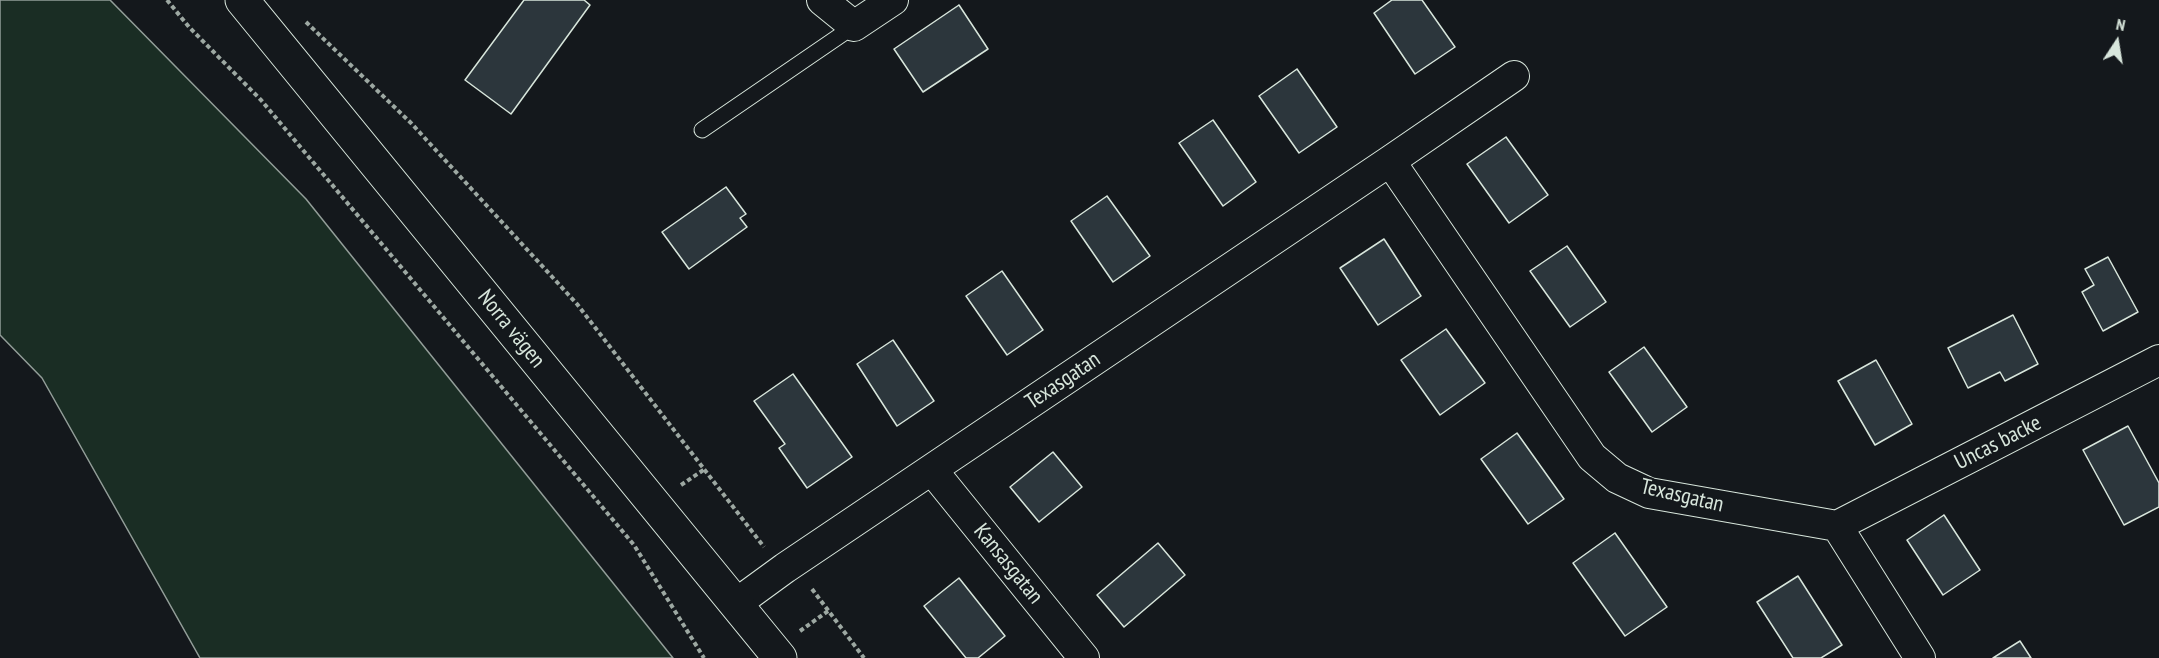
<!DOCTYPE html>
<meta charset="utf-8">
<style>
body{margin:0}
#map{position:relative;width:2159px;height:658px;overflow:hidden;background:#14181c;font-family:"PT Sans Narrow",sans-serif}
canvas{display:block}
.north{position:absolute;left:2087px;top:12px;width:60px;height:60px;-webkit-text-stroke:4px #14181c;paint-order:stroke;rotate:12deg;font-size:16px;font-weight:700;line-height:24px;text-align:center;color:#d8e6dc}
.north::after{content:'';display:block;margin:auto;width:21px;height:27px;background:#d8e6dc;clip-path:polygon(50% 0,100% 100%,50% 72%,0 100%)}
</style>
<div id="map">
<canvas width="2159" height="658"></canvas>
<div class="north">N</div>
</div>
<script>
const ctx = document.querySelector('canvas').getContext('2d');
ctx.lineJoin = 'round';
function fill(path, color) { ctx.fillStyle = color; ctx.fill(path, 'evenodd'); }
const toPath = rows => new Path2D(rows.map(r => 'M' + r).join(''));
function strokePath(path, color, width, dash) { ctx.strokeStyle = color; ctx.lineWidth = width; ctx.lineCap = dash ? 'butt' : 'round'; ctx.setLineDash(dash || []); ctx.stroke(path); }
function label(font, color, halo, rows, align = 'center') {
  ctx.font = font + ' "PT Sans Narrow",sans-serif'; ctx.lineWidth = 4.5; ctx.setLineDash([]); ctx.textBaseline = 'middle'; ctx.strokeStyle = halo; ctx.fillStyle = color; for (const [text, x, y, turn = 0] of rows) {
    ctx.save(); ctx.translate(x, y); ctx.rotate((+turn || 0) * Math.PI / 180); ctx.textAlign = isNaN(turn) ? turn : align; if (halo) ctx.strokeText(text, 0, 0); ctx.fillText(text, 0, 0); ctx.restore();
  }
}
const green = toPath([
 [0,0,110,0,306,199,673,658,200,658,42,378,0,335,0,0]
]);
const building = toPath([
 [524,0,584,0,590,5,511,114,465,80,524,0],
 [1392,0,1422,0,1455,47,1415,74,1374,13,1392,0],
 [959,5,988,49,923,92,894,49,959,5],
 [1297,69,1337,127,1299,153,1259,96,1297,69],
 [1213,120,1256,182,1223,206,1179,143,1213,120],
 [1506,137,1548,195,1509,223,1467,164,1506,137],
 [726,187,746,214,740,218,747,227,689,269,662,232,726,187],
 [1107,196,1150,256,1113,282,1071,221,1107,196],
 [1384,239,1421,296,1378,325,1340,268,1384,239],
 [1567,246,1606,302,1570,327,1530,271,1567,246],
 [2108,257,2138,312,2103,331,2082,292,2094,285,2085,269,2108,257],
 [1002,271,1043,330,1007,355,966,296,1002,271],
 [2013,315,2038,364,2005,381,2000,372,1968,388,1948,348,2013,315],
 [1446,329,1485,383,1440,415,1401,360,1446,329],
 [893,340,934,401,897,426,857,364,893,340],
 [1644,347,1687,407,1652,432,1609,372,1644,347],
 [1876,360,1912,424,1875,445,1838,381,1876,360],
 [793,374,852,457,807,488,779,448,785,444,754,401,793,374],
 [2128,426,2159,483,2159,507,2124,525,2083,450,2128,426],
 [1517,433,1564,499,1528,524,1481,459,1517,433],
 [1053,452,1082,487,1039,522,1010,487,1053,452],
 [1944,515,1980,570,1943,595,1907,540,1944,515],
 [1615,533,1667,607,1625,636,1573,563,1615,533],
 [1158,543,1185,575,1124,627,1097,595,1158,543],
 [1798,576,1842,645,1821,658,1793,658,1757,602,1798,576],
 [959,578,1005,636,978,658,966,658,924,606,959,578],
 [2020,641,2031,658,1993,658,2020,641]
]);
const path = toPath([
 [167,0,189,27,261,100,634,545,704,658],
 [306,22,411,123,577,304,764,547],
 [681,485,705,469],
 [812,589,864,658],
 [800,631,828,611]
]);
const service = toPath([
 [702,130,854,26]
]);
const minor = toPath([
 [822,0,854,26,893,0],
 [1390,161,1592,457,1617,478,1649,493,1837,526,1920,658],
 [932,470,1084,658],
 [1837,526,2159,360],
 [737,603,785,568,1390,161,1514,76]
]);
const tertiary = toPath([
 [242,0,780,658]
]);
const streetNames = [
 ["Norra vägen",511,329,51],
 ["Texasgatan",1063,381,-34],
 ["Uncas backe",1998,443,-27],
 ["Texasgatan",1682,496,13],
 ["Kansasgatan",1008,564,51]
];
fill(green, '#1a2d24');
strokePath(green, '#939e99', 1.5);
fill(building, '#2c363c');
strokePath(building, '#d8e6dc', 1.5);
strokePath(service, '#d8e6dc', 17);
strokePath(minor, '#d8e6dc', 32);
strokePath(tertiary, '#d8e6dc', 35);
strokePath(path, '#9da8a2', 4, [4.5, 3]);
strokePath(service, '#14181c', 15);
strokePath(minor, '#14181c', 30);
strokePath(tertiary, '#14181c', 33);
label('22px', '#d8e6dc', '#14181c', streetNames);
</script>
